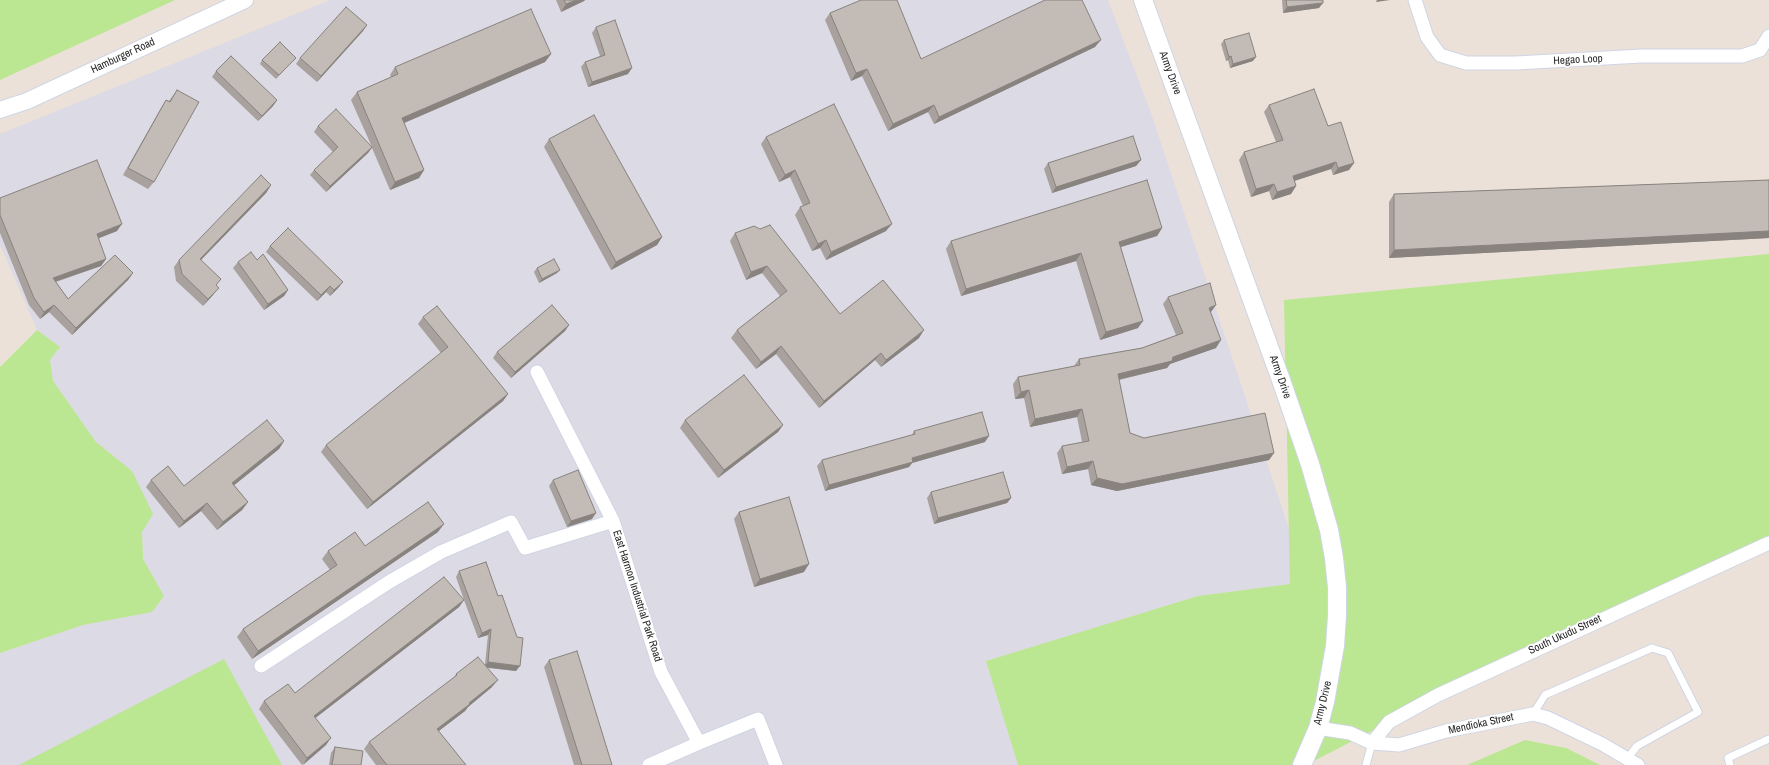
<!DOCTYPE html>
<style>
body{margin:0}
canvas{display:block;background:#ece1d9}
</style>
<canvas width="1769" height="765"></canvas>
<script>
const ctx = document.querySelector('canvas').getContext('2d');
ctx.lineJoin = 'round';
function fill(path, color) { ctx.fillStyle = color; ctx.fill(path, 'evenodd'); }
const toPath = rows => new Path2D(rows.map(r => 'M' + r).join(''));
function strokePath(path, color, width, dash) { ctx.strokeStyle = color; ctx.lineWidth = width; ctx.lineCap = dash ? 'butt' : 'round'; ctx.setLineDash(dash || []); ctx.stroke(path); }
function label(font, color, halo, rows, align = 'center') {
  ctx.font = font + ' "Archivo Narrow",sans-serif'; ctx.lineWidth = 3.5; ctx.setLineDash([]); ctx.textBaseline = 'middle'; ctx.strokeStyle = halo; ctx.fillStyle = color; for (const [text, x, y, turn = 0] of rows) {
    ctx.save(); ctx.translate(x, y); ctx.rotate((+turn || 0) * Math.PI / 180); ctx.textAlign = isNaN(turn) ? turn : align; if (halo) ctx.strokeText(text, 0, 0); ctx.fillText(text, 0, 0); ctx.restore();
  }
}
const industrial = toPath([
 [330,0,1108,0,1151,113,1290,532,1290,584,1198,596,986,661,1018,765,0,765,0,653,83,625,151,612,164,596,143,559,142,532,132,471,96,442,53,381,50,360,60,347,37,330,0,245,0,134]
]);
const green = toPath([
 [0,0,175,0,0,80],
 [1769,254,1769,544,1488,671,1306,765,1018,765,986,661,1198,596,1290,584,1284,300],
 [37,330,60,347,50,360,53,381,96,442,132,471,153,514,142,532,143,559,164,596,152,612,83,625,0,653,0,367],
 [224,659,282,765,19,765],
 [1525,740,1566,748,1600,765,1467,765]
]);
const service = toPath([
 [1533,714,1545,695,1652,648,1668,653,1698,712,1637,746,1627,759],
 [1366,765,1372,743],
 [1730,765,1728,758,1769,739]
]);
const minor = toPath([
 [1415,0,1427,37,1440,55,1466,63,1516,63,1641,56,1742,56,1760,50,1769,36],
 [537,372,613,521,661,672,699,743,758,719,776,765],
 [261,666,389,582,441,552,511,522,525,548,613,521],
 [1318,728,1350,733,1372,743,1399,745,1446,731,1533,714,1548,718,1602,744,1638,765],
 [1372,743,1389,722,1438,695,1769,543],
 [649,765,699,743]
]);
const tertiary = toPath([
 [0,110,27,101,245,0]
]);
const secondary = toPath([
 [1143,0,1281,380,1310,464,1329,530,1334,558,1337,587,1337,616,1335,646,1325,702,1318,728,1302,765]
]);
const wall = toPath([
 [556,0,585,0,584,1,561,12],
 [1282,0,1323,0,1319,8,1283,13],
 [830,13,921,59,1095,47,934,124,928,112,888,131,862,76,851,81,825,20],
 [367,25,363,31,317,82,296,64,300,58],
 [596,27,628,74,588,87,581,67,585,62,600,56,592,33],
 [1224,40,1253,61,1230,68,1228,60,1226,61,1221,44],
 [551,54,545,62,404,123,424,170,419,178,390,190,372,148,368,153,326,192,310,175,314,170,333,152,314,132,318,126,372,147,351,100,357,92,391,77,390,75,395,67],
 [296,58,293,61,276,79,260,64,262,60],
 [216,71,277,100,273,106,258,121,212,77],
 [177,90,154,182,148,189,123,175,161,108,166,100,169,101],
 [1269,105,1328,126,1354,163,1349,170,1333,175,1331,169,1294,181,1296,186,1291,194,1272,200,1269,191,1251,197,1239,160,1244,152,1276,142,1264,112],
 [766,137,886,231,826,260,820,248,812,251,795,215,800,207,803,206,790,177,779,182,761,144],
 [549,139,662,237,657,245,611,270,544,147],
 [1141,160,1136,166,1052,193,1044,169,1048,163],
 [1769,180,1769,238,1389,258,1389,202,1394,194],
 [271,185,266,193,201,260,217,286,213,295,203,306,176,281,174,267,179,260],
 [0,198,117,231,98,238,106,259,101,266,56,282,68,299,133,273,128,280,72,335,49,312,40,319,29,305,0,233],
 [1162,228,1157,236,1121,247,1138,328,1100,340,1076,261,961,296,946,249,951,241],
 [735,233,840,314,919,338,881,367,875,360,819,408,776,354,756,369,731,338,737,330,780,296,762,273,746,280,730,241],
 [270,246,343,282,339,287,330,296,326,292,317,301,266,252],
 [257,260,288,290,284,296,264,310,233,268,238,262],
 [537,268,557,273,539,283,534,272],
 [1168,297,1211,312,1210,312,1216,348,1170,364,1167,368,1119,380,1130,433,1144,438,1274,453,1269,460,1117,491,1091,485,1088,469,1062,474,1057,453,1062,446,1082,442,1077,417,1030,427,1024,398,1015,399,1013,384,1018,377,1074,366,1079,359,1142,348,1176,335,1163,304],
 [423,317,508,394,503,401,367,509,321,452,326,445,441,353,418,324],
 [569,325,565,331,511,378,493,358,497,352],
 [685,420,783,425,778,432,718,478,680,428],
 [914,431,985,442,912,463,909,467,825,491,817,466,822,460,912,435],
 [284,441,279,449,234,485,248,502,242,510,217,530,201,511,179,528,146,487,151,480,184,486],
 [553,480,592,519,567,527,549,486],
 [931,492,1011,498,1007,503,934,524,927,498],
 [739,512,804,572,754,587,734,519],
 [438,532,252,659,237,637,243,629,330,570,322,559,328,551,365,546],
 [459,571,516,671,488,668,492,687,468,707,465,711,438,731,466,765,376,765,364,749,369,742,454,678,456,674,485,664,488,635,478,638,464,600,459,607,315,718,326,745,302,765,259,709,264,701,295,693,464,600,456,577],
 [549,660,612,765,574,765,544,667],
 [335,747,361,765,329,765,331,753]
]);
const shadedWall = toPath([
 [576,0,585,0,584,1,561,12,566,4],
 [1377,0,1390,0,1376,2],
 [1323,3,1319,8,1283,13,1287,7],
 [367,25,363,31,317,82,321,76],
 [1101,40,1095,47,934,124,939,117],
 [551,54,545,62,397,126,402,118],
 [1231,56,1228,60,1226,61,1229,57],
 [1256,57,1253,61,1230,68,1233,64],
 [632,68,628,74,588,87,592,82],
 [867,69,862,76,851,81,856,73],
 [277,100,273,106,258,121,262,116],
 [934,105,928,112,888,131,893,124],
 [372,147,368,153,326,192,330,186],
 [1141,160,1136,166,1052,193,1056,187],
 [1336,162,1331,169,1288,183,1293,176],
 [1354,163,1349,170,1333,175,1338,168],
 [424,170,419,178,390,190,395,182],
 [795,170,790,177,779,182,785,175],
 [1274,184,1269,191,1251,197,1256,189],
 [271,185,266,193,195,266,200,259],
 [1296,186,1291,194,1272,200,1277,192],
 [122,224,117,231,92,241,97,234],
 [892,224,886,231,826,260,831,252],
 [1162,228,1157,236,1114,249,1119,242],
 [1769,231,1769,238,1389,258,1394,250],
 [662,237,657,245,611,270,616,262],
 [826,240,820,248,812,251,818,244],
 [1081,253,1076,261,961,296,966,289],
 [106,259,101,266,48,284,53,278],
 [767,266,762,273,746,280,751,272],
 [560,270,557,273,539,283,542,279],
 [133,273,128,280,72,335,76,328],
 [343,282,339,287,330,296,334,290],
 [330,286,326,292,317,301,321,295],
 [219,288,213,295,203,306,208,299],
 [288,290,284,296,264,310,268,304],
 [54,305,49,312,40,319,44,312],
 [1216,305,1211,312,1203,315,1209,308],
 [1143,321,1138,328,1100,340,1106,332],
 [569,325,565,331,511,378,515,372],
 [924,330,919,338,881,367,886,360],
 [1221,340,1216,348,1170,364,1167,368,1113,381,1118,374,1173,357],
 [781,346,776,354,756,369,761,362],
 [881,353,875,360,819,408,824,401],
 [1029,390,1024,398,1015,399,1021,392],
 [508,394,503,401,367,509,373,502],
 [1082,409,1077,417,1030,427,1035,419],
 [783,425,778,432,718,478,724,470],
 [989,436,985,442,912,463,909,467,825,491,829,485,912,458],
 [284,441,279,449,227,491,232,483],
 [1274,453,1269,460,1117,491,1091,485,1097,478],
 [1093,461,1088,469,1062,474,1067,467],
 [1011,498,1007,503,934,524,938,518],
 [248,502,242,510,217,530,223,522],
 [207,503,201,511,179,528,184,521],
 [596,513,592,519,567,527,571,521],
 [444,524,438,532,252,659,258,651],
 [809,564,804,572,754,587,760,579],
 [464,600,459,607,309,723,314,716],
 [491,629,488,635,478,638,482,633],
 [488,662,520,666,516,671,484,667],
 [498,680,492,687,468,707,465,711,431,737,437,729],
 [331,738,326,745,303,765,307,758]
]);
const building = toPath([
 [564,0,576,0,566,4,564,0],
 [861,0,897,0,921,59,1045,0,1082,0,1101,40,939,117,934,105,893,124,867,69,856,73,830,13,861,0],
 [1286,0,1323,0,1323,3,1287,7,1286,0],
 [346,7,367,25,321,76,300,58,346,7],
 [531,9,551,54,402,118,424,170,395,182,357,92,398,74,395,67,531,9],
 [615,20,632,68,592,82,585,62,605,55,596,27,615,20],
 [1249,33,1256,57,1233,64,1231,56,1229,57,1224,40,1249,33],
 [280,42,296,58,279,75,262,60,280,42],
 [231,56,277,100,262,116,216,71,231,56],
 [1314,89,1328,126,1341,122,1354,163,1338,168,1336,162,1293,176,1296,186,1277,192,1274,184,1256,189,1244,152,1283,140,1269,105,1314,89],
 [177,90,199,102,154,182,128,168,166,100,170,102,177,90],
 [834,104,892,224,831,252,826,240,818,244,800,207,810,203,795,170,785,175,766,137,834,104],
 [336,109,372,147,330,186,314,170,338,147,318,126,336,109],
 [594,115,662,237,616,262,549,139,594,115],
 [1133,136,1141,160,1056,187,1048,163,1133,136],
 [97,160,122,224,97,234,106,259,53,278,68,299,115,255,133,273,76,328,54,305,44,312,34,298,0,215,0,198,97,160],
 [261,175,271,185,200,259,221,279,216,285,219,288,208,299,182,274,179,260,261,175],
 [1147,180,1162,228,1119,242,1143,321,1106,332,1081,253,966,289,951,241,1147,180],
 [1769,180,1769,231,1394,250,1394,194,1769,180],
 [770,225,840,314,883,280,924,330,886,360,881,353,824,401,781,346,761,362,737,330,787,291,767,266,751,272,735,233,754,226,760,229,770,225],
 [288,228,343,282,334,290,330,286,321,295,270,246,288,228],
 [251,252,257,260,263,254,288,290,268,304,238,262,251,252],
 [554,259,560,270,542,279,537,268,554,259],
 [1210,283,1216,305,1209,308,1221,340,1173,357,1172,361,1118,374,1130,433,1144,438,1265,413,1274,453,1122,484,1097,478,1093,461,1067,467,1062,446,1089,441,1082,409,1035,419,1029,390,1021,392,1018,377,1080,365,1079,359,1142,348,1183,333,1168,297,1210,283],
 [552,305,569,325,515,372,497,352,552,305],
 [437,306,508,394,373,502,326,445,448,347,423,317,437,306],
 [744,375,783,425,724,470,685,420,744,375],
 [982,412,989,436,912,458,913,462,829,485,822,460,915,434,914,431,982,412],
 [267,420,284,441,232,483,248,502,223,522,207,503,184,521,151,480,168,466,184,486,267,420],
 [578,470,596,513,571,521,553,480,578,470],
 [1003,472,1011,498,938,518,931,492,1003,472],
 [789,497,809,564,760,579,739,512,789,497],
 [428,502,444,524,258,651,243,629,337,565,328,551,355,532,365,546,428,502],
 [486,562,498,596,502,595,517,637,523,638,520,666,488,662,491,629,482,633,459,571,486,562],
 [444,577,464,600,314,716,331,738,307,758,264,701,288,684,295,693,444,577],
 [577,651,612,765,582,765,549,660,577,651],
 [478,657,498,680,469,703,470,704,437,729,466,765,387,765,369,742,457,675,456,674,478,657],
 [335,747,363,751,361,765,332,765,335,747]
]);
const streetNames = [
 ["Hamburger Road",123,56,-25],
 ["Hegao Loop",1578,60,-3],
 ["Army Drive",1170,73,70],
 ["Army Drive",1280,377,71],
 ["East Harmon Industrial Park Road",637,596,72],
 ["South Ukudu Street",1565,635,-25],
 ["Army Drive",1323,703,-76],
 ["Mendioka Street",1481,724,-12]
];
fill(industrial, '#dcdae4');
fill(green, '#bbe692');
strokePath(service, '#ced5e3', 9);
strokePath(minor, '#ced5e3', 15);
strokePath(tertiary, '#ced5e3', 18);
strokePath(secondary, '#ced5e3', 20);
strokePath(service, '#fff', 7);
strokePath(minor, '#fff', 13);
strokePath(tertiary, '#fff', 16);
strokePath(secondary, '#fff', 18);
fill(wall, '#a8a19d');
fill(shadedWall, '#88837f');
fill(building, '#c3bbb6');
strokePath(building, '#88837f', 1);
label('11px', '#282828', '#fff', streetNames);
</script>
